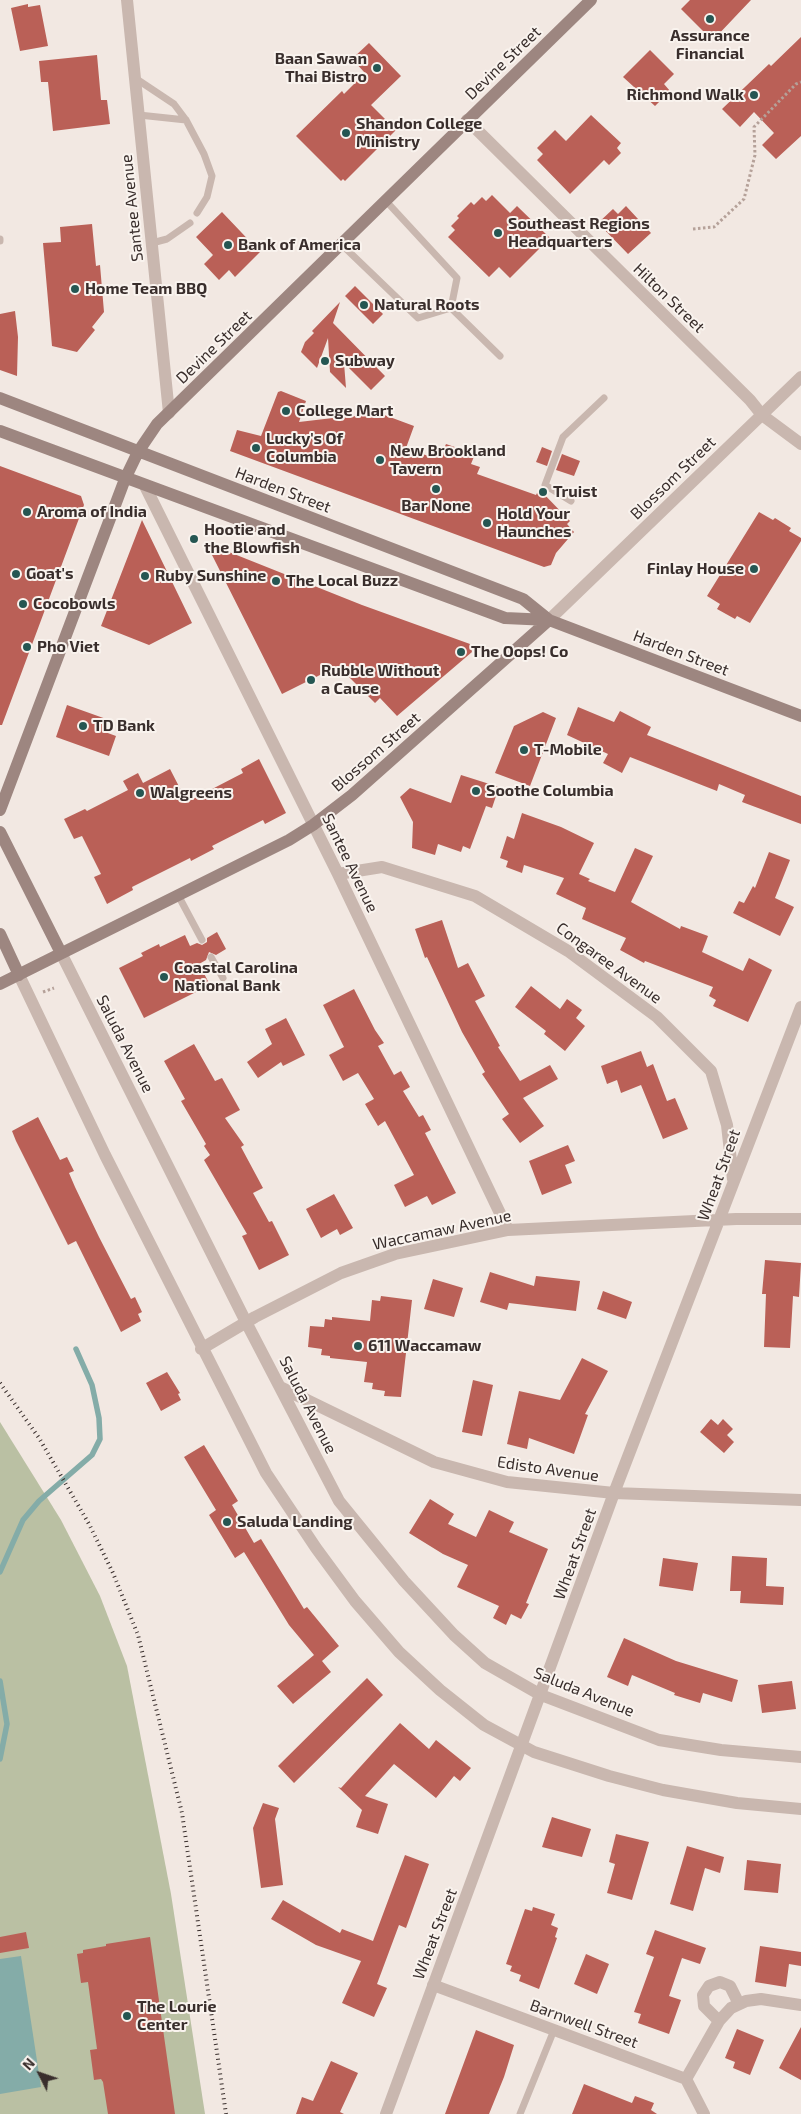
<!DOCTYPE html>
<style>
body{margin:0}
#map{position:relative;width:801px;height:2114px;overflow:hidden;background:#f2e8e2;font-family:"Exo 2",sans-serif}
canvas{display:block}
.north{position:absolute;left:15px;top:2049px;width:50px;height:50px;-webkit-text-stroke:4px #f9f3ee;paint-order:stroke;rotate:311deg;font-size:14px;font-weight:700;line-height:20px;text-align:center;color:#392e2c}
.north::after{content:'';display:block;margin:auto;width:18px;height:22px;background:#392e2c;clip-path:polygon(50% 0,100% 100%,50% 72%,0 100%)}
</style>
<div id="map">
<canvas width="801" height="2114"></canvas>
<div class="north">N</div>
</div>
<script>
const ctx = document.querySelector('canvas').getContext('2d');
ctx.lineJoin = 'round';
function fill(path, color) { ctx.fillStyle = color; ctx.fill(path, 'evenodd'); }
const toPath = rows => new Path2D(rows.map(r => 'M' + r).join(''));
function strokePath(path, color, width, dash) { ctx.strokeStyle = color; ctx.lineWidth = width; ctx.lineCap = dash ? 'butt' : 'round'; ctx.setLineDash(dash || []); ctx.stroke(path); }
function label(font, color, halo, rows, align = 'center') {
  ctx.font = font + ' "Exo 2",sans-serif'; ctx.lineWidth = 4; ctx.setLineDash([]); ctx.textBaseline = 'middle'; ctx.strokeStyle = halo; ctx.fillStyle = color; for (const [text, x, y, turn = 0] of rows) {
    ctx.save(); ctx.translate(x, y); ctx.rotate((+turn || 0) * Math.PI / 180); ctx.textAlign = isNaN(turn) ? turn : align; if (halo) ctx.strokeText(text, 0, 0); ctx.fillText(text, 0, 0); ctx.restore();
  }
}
const green = toPath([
 [0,1422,61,1520,100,1596,127,1666,171,1894,205,2114,0,2114]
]);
const water = toPath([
 [21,1956,41,2087,0,2094,0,1959]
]);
const stream = toPath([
 [0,1572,23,1520,39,1501,92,1455,100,1439,99,1418,92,1385,76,1349],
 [0,1681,7,1724,0,1759]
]);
const building = toPath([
 [690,0,751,0,715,38,709,32,707,35,681,9],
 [28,4,28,7,40,5,48,46,20,51,11,8],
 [801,37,801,136,776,159,762,145,774,133,754,112,740,127,722,109,769,64,771,66],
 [369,43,401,76,371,105,396,130,345,181,343,179,341,181,296,136,342,91,344,94,365,73,352,59],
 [650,50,674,74,664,84,670,91,655,106,623,77],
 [97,55,101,100,107,100,110,124,53,131,48,82,41,82,39,61],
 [591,115,621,143,617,148,621,153,609,165,604,160,570,194,537,160,543,154,537,148,555,130,566,141],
 [492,195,510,213,517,206,550,238,510,278,499,267,489,277,448,237,455,230,451,226,459,218,457,216,471,202,474,205,482,197,486,201],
 [626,206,651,233,628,254,598,223,613,209,618,214],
 [222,212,260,252,235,277,229,270,219,280,204,264,213,255,196,237],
 [92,224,96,266,100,265,104,312,92,327,95,330,77,352,52,346,43,243,61,242,60,227],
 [355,286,383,314,373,324,345,296],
 [340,302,333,323,385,376,371,390,344,363,346,388,330,372,328,338,317,368,301,352,305,342,314,333,312,331],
 [15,311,18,337,17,376,0,370,0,314],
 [281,391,306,401,299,422,333,418,332,414,348,412,348,417,379,413,414,426,406,448,434,458,436,451,442,453,446,444,475,454,471,464,480,467,477,474,536,495,539,489,570,521,567,524,574,532,556,553,551,565,544,567,230,451,237,430,261,436,278,392],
 [542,447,552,451,547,466,536,462],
 [562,454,580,461,574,476,556,470],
 [0,466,81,496,84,505,2,725,0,725],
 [759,512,773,520,775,518,791,528,789,531,801,538,801,541,750,623,737,616,735,619,717,609,720,604,707,596],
 [142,520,192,623,149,645,101,626],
 [219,548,362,605,470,644,472,652,397,716,380,698,375,703,338,666,282,694,212,555],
 [67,705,109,720,105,732,116,736,109,756,56,737],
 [578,707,614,722,620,711,651,727,647,735,801,796,801,824,742,802,745,795,719,784,717,791,630,757,622,773,603,763,608,754,567,735],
 [543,712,556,718,530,786,495,773,514,726],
 [259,759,286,813,265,824,263,820,212,846,214,849,191,861,190,858,132,887,133,890,107,904,94,877,101,874,82,836,74,839,64,819,85,809,87,811,128,790,123,781,138,773,143,783,170,769,187,802,243,773,241,769],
 [461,775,499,787,492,808,486,806,470,849,463,846,461,852,438,844,435,855,412,848,413,822,400,797,410,788,451,803],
 [522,813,561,827,594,843,579,874,590,879,588,881,615,892,635,848,653,856,631,902,680,929,681,926,708,936,702,952,743,971,749,958,772,970,748,1022,713,1006,716,1000,709,996,713,987,645,961,644,963,620,950,626,938,582,919,586,908,556,894,564,878,524,865,522,873,506,867,508,861,500,858,507,836,514,839],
 [769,852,790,860,775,898,794,907,780,936,733,913,739,901,744,903,753,886,755,888],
 [442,920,458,968,468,963,485,996,475,1001,500,1046,498,1047,520,1081,550,1065,558,1079,523,1098,544,1126,520,1143,502,1119,509,1114,482,1074,485,1072,462,1032,427,957,425,958,415,929],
 [217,932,226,949,216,955,209,952,206,960,199,964,210,985,144,1018,119,968,143,956,141,953,159,944,160,947,185,935,190,946,197,943,202,945,207,942,207,938],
 [531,986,560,1009,567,999,582,1010,576,1018,585,1026,565,1051,544,1034,546,1031,515,1007],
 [354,989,375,1030,384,1043,378,1046,394,1075,401,1071,410,1087,403,1091,419,1117,423,1115,431,1130,425,1133,456,1193,432,1205,427,1196,405,1207,394,1185,414,1175,385,1121,378,1126,365,1104,374,1099,358,1073,343,1081,329,1055,344,1047,323,1005],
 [286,1018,305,1055,283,1066,281,1062,258,1078,247,1062,272,1044,265,1029],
 [194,1044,215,1081,222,1078,240,1110,225,1118,244,1145,241,1147,263,1188,253,1193,269,1222,272,1221,289,1255,259,1270,242,1236,247,1234,204,1160,210,1155,204,1146,206,1144,181,1101,185,1099,164,1061],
 [641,1051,647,1067,653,1064,667,1101,675,1098,688,1129,663,1139,641,1085,621,1093,617,1080,607,1084,601,1066],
 [38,1117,60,1160,67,1157,74,1171,69,1173,75,1187,99,1237,131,1299,135,1297,142,1312,138,1314,141,1321,121,1332,76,1241,68,1245,16,1141,12,1131],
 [568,1145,575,1161,565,1165,572,1183,542,1195,529,1161],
 [334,1194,353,1228,340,1235,337,1229,321,1238,306,1209],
 [765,1260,801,1263,799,1297,793,1296,790,1348,764,1347,766,1294,762,1294],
 [490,1272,534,1286,536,1276,580,1281,576,1311,509,1303,507,1310,480,1302],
 [433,1279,463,1288,454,1317,424,1309],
 [603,1291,632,1302,626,1319,597,1309],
 [381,1296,412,1300,401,1397,384,1396,385,1391,372,1389,373,1383,364,1382,367,1362,330,1358,330,1356,321,1355,322,1349,308,1347,310,1326,324,1327,325,1319,332,1320,332,1317,370,1321,372,1300,380,1301],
 [582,1358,608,1371,585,1414,588,1415,574,1454,529,1438,527,1449,507,1444,519,1391,560,1400],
 [167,1372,180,1393,178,1394,181,1400,161,1411,146,1383],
 [473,1380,493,1385,482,1436,462,1432],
 [711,1419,718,1425,723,1419,733,1429,727,1435,734,1442,724,1453,700,1432],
 [204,1445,238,1501,232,1505,254,1543,261,1539,304,1609,307,1607,339,1646,322,1661,331,1672,293,1704,277,1686,314,1655,289,1625,244,1552,235,1558,209,1515,216,1510,184,1457],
 [430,1499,454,1514,448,1524,476,1537,489,1510,514,1522,509,1532,548,1549,526,1603,529,1604,521,1619,511,1614,506,1625,493,1618,499,1606,457,1587,468,1565,443,1554,409,1533],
 [732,1556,767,1558,766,1586,784,1587,783,1605,740,1603,741,1591,730,1591],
 [663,1558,698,1563,693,1591,659,1586],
 [624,1638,676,1661,738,1680,732,1702,703,1693,700,1703,674,1695,675,1693,632,1675,628,1686,607,1677],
 [367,1678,383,1695,294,1783,278,1766],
 [792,1681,796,1709,762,1713,758,1685],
 [400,1723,429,1749,436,1740,471,1768,460,1781,454,1776,436,1798,394,1764,365,1796,388,1804,378,1834,356,1827,362,1810,338,1787,341,1788],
 [263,1803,279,1808,275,1819,283,1885,261,1888,253,1828],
 [552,1817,591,1829,582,1857,542,1847],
 [616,1834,649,1842,632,1900,607,1893,615,1864,609,1862],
 [687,1846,724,1857,720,1873,705,1868,693,1911,670,1904],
 [405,1855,429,1864,406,1928,399,1925,377,1984,387,1988,374,2017,342,2003,361,1961,316,1945,271,1919,283,1900,340,1933,342,1929,373,1941],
 [747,1860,781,1864,778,1893,744,1890],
 [533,1907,555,1914,551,1925,558,1928,555,1937,557,1938,539,1989,519,1981,521,1975,510,1971,512,1966,506,1964,525,1909,532,1911],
 [655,1930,706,1948,700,1964,682,1958,669,1996,681,2000,669,2034,638,2023,641,2014,634,2012,654,1957,646,1954],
 [26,1932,29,1948,0,1953,0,1937],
 [150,1937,175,2114,108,2114,103,2082,101,2079,94,2080,90,2050,97,2049,88,1982,81,1983,77,1954,83,1953,83,1950,106,1946,106,1944],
 [760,1946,801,1952,801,1966,789,1964,786,1987,755,1982],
 [586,1954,609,1964,597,1994,574,1984],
 [801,2027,801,2080,779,2068],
 [737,2029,764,2040,750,2075,733,2068,735,2062,725,2058],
 [476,2030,514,2045,504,2077,489,2114,445,2114],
 [331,2061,358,2073,340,2112,344,2114,296,2114,302,2097,313,2101],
 [584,2084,632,2103,635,2096,654,2103,651,2110,657,2114,572,2114]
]);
const path = toPath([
 [693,229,714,227,744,199,755,155,754,127,796,84,801,82],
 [43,992,54,988]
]);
const service = toPath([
 [135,78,174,104,186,120,204,154,212,176,207,197,197,213],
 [139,115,186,120],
 [386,201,457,278,451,308],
 [0,239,0,241],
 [152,243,167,239,190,223],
 [341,244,418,318,451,308],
 [451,308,500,356],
 [571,501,545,485,563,437,604,398],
 [178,895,202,940],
 [211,957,223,978],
 [520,2114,554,2030]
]);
const minor = toPath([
 [467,120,750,400,762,415,801,444],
 [145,486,338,874,508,1230],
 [338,874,382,867,475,896,568,951,657,1017,711,1071,727,1125,733,1179],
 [61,953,246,1322,339,1501,404,1581,454,1635,485,1663,541,1695,659,1740,721,1750,801,1757],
 [19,975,105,1155,266,1473,316,1548,355,1601,399,1652,440,1690,484,1725,534,1752,609,1776,663,1790,737,1803,801,1809],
 [201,1349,255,1317,341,1273,395,1254,508,1230,736,1219,801,1219],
 [280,1387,434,1462,507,1482,614,1493,801,1500],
 [433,1985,686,2079,704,2114],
 [719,2021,704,2006,703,1995,709,1986,720,1982,730,1986,739,2004],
 [686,2079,719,2021,731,2008,746,2001,761,1999,801,2005],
 [386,2114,614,1493,801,1007]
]);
const tertiary = toPath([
 [127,0,169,413],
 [549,620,801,377]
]);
const secondary = toPath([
 [0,398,523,599,549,620,801,716],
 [0,431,505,618,549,620],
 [0,810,125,479,138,452,157,424,591,0],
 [0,832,61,953],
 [0,934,19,975],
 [0,984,289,840,313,825,352,795,549,620]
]);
const rail = toPath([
 [0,1383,39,1438,89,1524,113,1573,138,1635,182,1813,226,2114]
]);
const markers = [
 [710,19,5,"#255652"],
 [377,68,5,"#255652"],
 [754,95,5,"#255652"],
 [346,133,5,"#255652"],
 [498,233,5,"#255652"],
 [228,245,5,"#255652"],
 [75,289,5,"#255652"],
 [364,305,5,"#255652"],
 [325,361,5,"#255652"],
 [286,411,5,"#255652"],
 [256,448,5,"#255652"],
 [380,460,5,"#255652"],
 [436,489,5,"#255652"],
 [543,492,5,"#255652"],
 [27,512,5,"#255652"],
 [487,523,5,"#255652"],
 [194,539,5,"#255652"],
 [754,569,5,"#255652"],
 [16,574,5,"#255652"],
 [145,576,5,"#255652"],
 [276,581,5,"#255652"],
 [23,604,5,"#255652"],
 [27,647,5,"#255652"],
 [461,652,5,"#255652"],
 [311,680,5,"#255652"],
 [83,726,5,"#255652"],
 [524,750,5,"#255652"],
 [476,791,5,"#255652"],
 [140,793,5,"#255652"],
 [164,977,5,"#255652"],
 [358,1346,5,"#255652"],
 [227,1522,5,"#255652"],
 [127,2016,5,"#255652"]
];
const poiNames = [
 ["Assurance",710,36,"center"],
 ["Financial",710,54,"center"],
 ["Baan Sawan",367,59,"right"],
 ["Thai Bistro",367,77,"right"],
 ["Richmond Walk",744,95,"right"],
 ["Shandon College",356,124],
 ["Ministry",356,142],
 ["Southeast Regions",508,224],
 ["Headquarters",508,242],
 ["Bank of America",238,245],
 ["Home Team BBQ",85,289],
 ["Natural Roots",374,305],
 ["Subway",335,361],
 ["College Mart",296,411],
 ["Lucky's Of",266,439],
 ["Columbia",266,457],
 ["New Brookland",390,451],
 ["Tavern",390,469],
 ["Truist",553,492],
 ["Bar None",436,506,"center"],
 ["Aroma of India",37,512],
 ["Hold Your",497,514],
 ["Haunches",497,532],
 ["Hootie and",204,530],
 ["the Blowfish",204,548],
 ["Finlay House",744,569,"right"],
 ["Goat's",26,574],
 ["Ruby Sunshine",155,576],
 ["The Local Buzz",286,581],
 ["Cocobowls",33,604],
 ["Pho Viet",37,647],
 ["The Oops! Co",471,652],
 ["Rubble Without",321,671],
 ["a Cause",321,689],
 ["TD Bank",93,726],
 ["T-Mobile",534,750],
 ["Soothe Columbia",486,791],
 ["Walgreens",150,793],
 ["Coastal Carolina",174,968],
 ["National Bank",174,986],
 ["611 Waccamaw",368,1346],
 ["Saluda Landing",237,1522],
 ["The Lourie",137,2007],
 ["Center",137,2025]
];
const streetNames = [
 ["Devine Street",503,63,-44],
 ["Santee Avenue",132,208,-96],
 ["Hilton Street",669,298,44],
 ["Devine Street",214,347,-44],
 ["Blossom Street",673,478,-44],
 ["Harden Street",283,490,21],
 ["Harden Street",681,653,21],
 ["Blossom Street",376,752,-41],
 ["Santee Avenue",350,863,64],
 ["Congaree Avenue",609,963,36],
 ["Saluda Avenue",125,1044,63],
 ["Wheat Street",719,1175,-70],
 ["Waccamaw Avenue",442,1230,-12],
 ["Saluda Avenue",308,1405,63],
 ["Edisto Avenue",548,1469,8],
 ["Wheat Street",575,1554,-70],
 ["Saluda Avenue",584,1692,22],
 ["Wheat Street",435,1934,-69],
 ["Barnwell Street",584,2024,20]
];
fill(green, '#bac0a3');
fill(water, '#84aca8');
strokePath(stream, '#84aca8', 5.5);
fill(building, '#ba6057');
strokePath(path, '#b5a199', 3, [2.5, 2.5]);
strokePath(service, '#c9b7af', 7);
strokePath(minor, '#c9b7af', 12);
strokePath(tertiary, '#c9b7af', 12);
strokePath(secondary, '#9d8680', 12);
strokePath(rail, '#392e2c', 4, [1, 4]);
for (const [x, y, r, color] of markers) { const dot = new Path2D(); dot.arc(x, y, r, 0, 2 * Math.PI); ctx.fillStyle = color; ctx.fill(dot); strokePath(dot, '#f9f3ee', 2); }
label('bold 16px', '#392e2c', '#f9f3ee', poiNames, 'left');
label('16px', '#392e2c', '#f9f3ee', streetNames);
</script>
